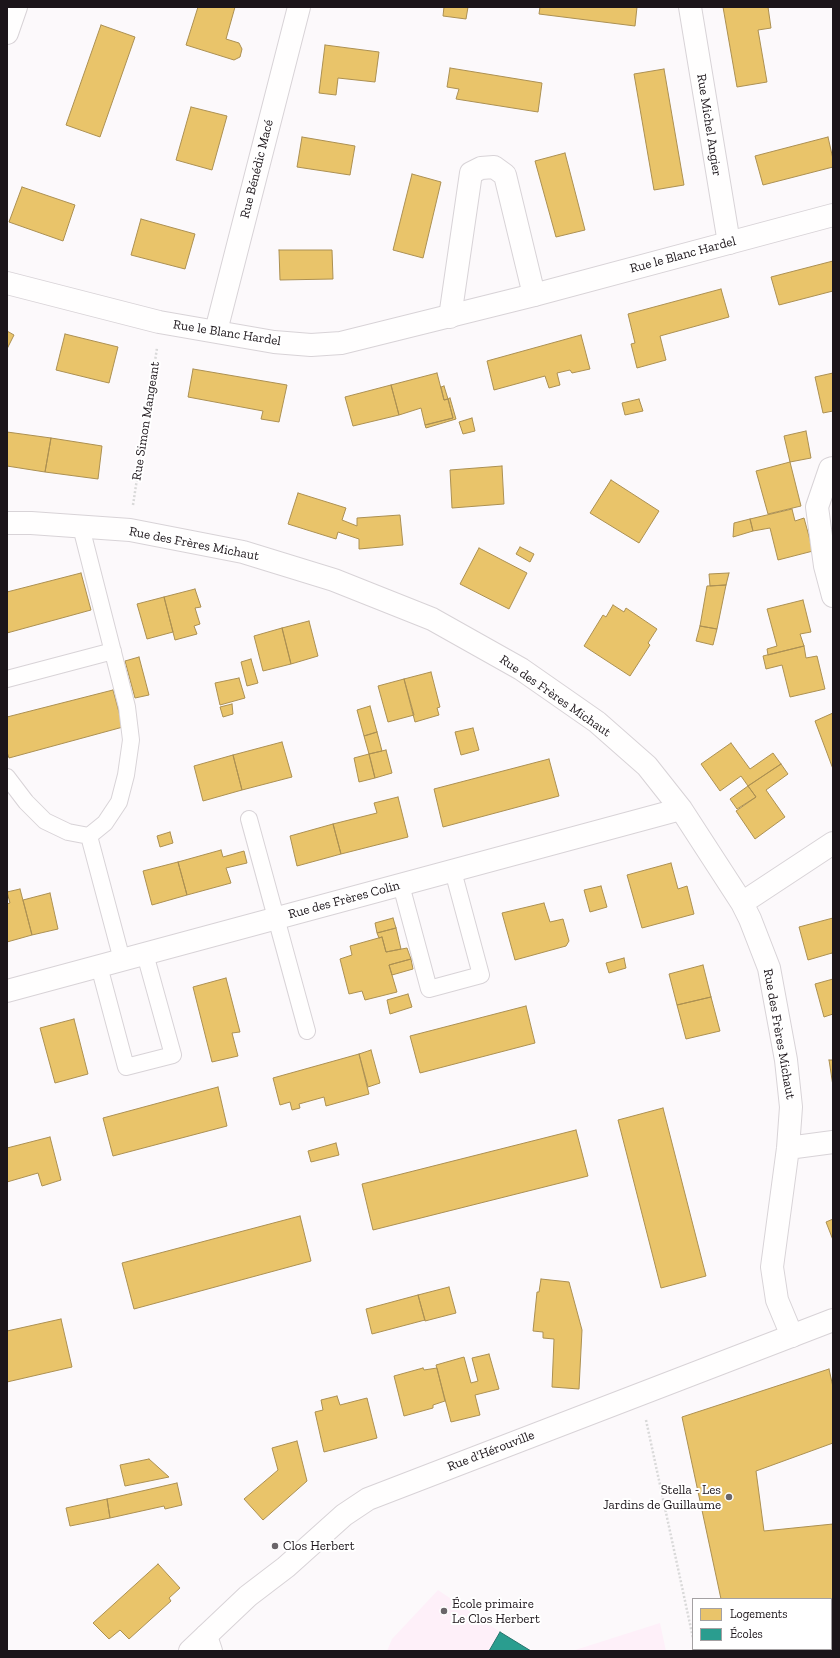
<!DOCTYPE html>
<meta charset="utf-8">
<style>
body{margin:0}
#map{position:relative;width:840px;height:1658px;overflow:hidden;background:#fcf9fb;font-family:"Zilla Slab",serif}
canvas{display:block}
.frame{position:absolute;inset:0;border:8px solid #1c151a;pointer-events:none}
.legend{position:absolute;left:692px;top:1598px;width:140px;height:52px;box-sizing:border-box;background:#fff;border:1px solid #a4a1a3;margin:0;padding:5px 7px;list-style:none;font-size:12px;color:#1c151a}
.legend li{display:flex;align-items:center;gap:8px;height:20px}
.legend b{width:20px;border:1px solid #a4a1a3}
</style>
<div id="map">
<canvas width="840" height="1658"></canvas>
<div class="frame"></div>
<ul class="legend">
<li><b style="height:11px;background:#e9c46a"></b>Logements</li>
<li><b style="height:11px;background:#2a9d8f"></b>Écoles</li>
</ul>
</div>
<script>
const ctx = document.querySelector('canvas').getContext('2d');
ctx.lineJoin = 'round';
function fill(path, color) { ctx.fillStyle = color; ctx.fill(path, 'evenodd'); }
const toPath = rows => new Path2D(rows.map(r => 'M' + r).join(''));
function strokePath(path, color, width, dash) { ctx.strokeStyle = color; ctx.lineWidth = width; ctx.lineCap = dash ? 'butt' : 'round'; ctx.setLineDash(dash || []); ctx.stroke(path); }
function label(font, color, halo, rows, align = 'center') {
  ctx.font = font + ' "Zilla Slab",serif'; ctx.lineWidth = 4; ctx.setLineDash([]); ctx.textBaseline = 'middle'; ctx.strokeStyle = halo; ctx.fillStyle = color; for (const [text, x, y, turn = 0] of rows) {
    ctx.save(); ctx.translate(x, y); ctx.rotate((+turn || 0) * Math.PI / 180); ctx.textAlign = isNaN(turn) ? turn : align; if (halo) ctx.strokeText(text, 0, 0); ctx.fillText(text, 0, 0); ctx.restore();
  }
}
const built = toPath([
 [438,1590,500,1632,531,1651,387,1651,392,1639],
 [660,1623,666,1651,572,1651]
]);
const homes = toPath([
 [198,7,235,7,226,39,239,43,242,49,240,57,234,60,186,45,198,7],
 [444,7,468,7,466,19,443,16,444,7],
 [540,7,637,7,635,26,539,14,540,7],
 [723,7,768,7,771,28,758,30,767,82,737,87,723,7],
 [101,25,135,37,100,137,66,125,101,25],
 [325,45,379,52,375,82,338,78,336,95,319,93,325,45],
 [450,68,542,83,538,112,456,99,459,89,447,87,450,68],
 [664,69,684,185,654,190,634,74,664,69],
 [191,107,227,116,212,170,176,160,191,107],
 [302,137,355,146,350,175,297,167,302,137],
 [828,137,833,159,833,167,763,185,755,156,828,137],
 [565,153,585,230,556,237,535,161,565,153],
 [412,174,441,182,423,258,393,250,412,174],
 [22,187,75,205,63,241,9,222,22,187],
 [141,219,195,234,185,269,131,255,141,219],
 [279,250,332,250,333,279,280,280,279,250],
 [833,261,833,291,779,305,771,277,833,261],
 [721,289,729,317,660,336,666,360,637,368,631,344,635,343,628,314,721,289],
 [7,331,14,335,7,349,7,331],
 [65,334,118,347,109,383,56,370,65,334],
 [581,335,590,369,572,373,570,370,557,373,560,385,549,388,545,376,494,390,487,361,581,335],
 [193,369,287,385,279,422,261,419,263,411,188,397,193,369],
 [437,373,444,400,448,399,453,418,425,425,421,408,399,415,391,385,437,373],
 [833,373,833,411,823,413,815,377,833,373],
 [391,385,399,415,353,426,345,397,391,385],
 [444,386,448,399,444,400,441,387,444,386],
 [450,398,456,419,426,428,425,425,453,418,448,399,450,398],
 [639,399,643,411,625,415,622,403,639,399],
 [472,418,475,431,463,434,459,422,472,418],
 [806,431,811,458,790,462,784,436,806,431],
 [7,432,51,438,45,472,7,466,7,432],
 [51,438,102,446,98,479,45,472,51,438],
 [790,462,801,506,768,514,756,471,790,462],
 [502,466,504,504,452,508,450,470,502,466],
 [611,480,659,511,639,543,590,513,611,480],
 [298,493,346,508,342,520,357,526,357,518,400,515,403,545,359,549,359,539,338,532,336,539,288,524,298,493],
 [792,509,795,521,804,518,813,551,778,560,770,528,753,531,750,519,792,509],
 [750,519,753,531,733,537,734,523,750,519],
 [520,547,534,554,530,562,516,554,520,547],
 [479,548,527,573,509,609,460,584,479,548],
 [81,573,91,610,7,633,7,592,81,573],
 [729,573,726,585,710,586,709,574,729,573],
 [726,585,717,629,700,626,707,586,726,585],
 [195,589,201,607,195,608,200,624,194,626,197,634,175,640,164,597,195,589],
 [164,597,173,632,147,639,137,604,164,597],
 [803,600,811,632,800,634,804,646,768,655,767,649,777,646,767,609,803,600],
 [613,605,624,612,626,608,657,629,648,643,650,645,630,676,584,646,603,615,606,617,613,605],
 [309,621,318,656,291,664,282,628,309,621],
 [700,626,717,629,713,645,696,641,700,626],
 [282,628,291,664,263,671,254,636,282,628],
 [804,646,806,658,817,656,825,689,790,697,782,665,766,669,763,656,804,646],
 [139,657,149,695,135,698,125,661,139,657],
 [251,659,258,683,247,686,241,662,251,659],
 [431,672,440,707,437,708,439,715,415,722,404,679,431,672],
 [239,678,245,698,220,705,215,683,239,678],
 [404,679,414,715,388,722,378,686,404,679],
 [113,690,123,727,9,758,7,752,7,717,113,690],
 [232,704,233,714,223,717,220,707,232,704],
 [370,706,377,732,364,736,357,710,370,706],
 [833,713,833,769,815,721,833,713],
 [473,728,479,750,461,755,455,732,473,728],
 [377,732,382,751,369,754,364,736,377,732],
 [282,742,292,777,242,790,233,755,282,742],
 [731,743,750,769,773,753,781,764,748,786,741,776,720,791,701,764,731,743],
 [386,750,392,773,375,778,369,754,386,750],
 [369,754,375,778,359,782,354,758,369,754],
 [233,755,242,790,203,801,194,766,233,755],
 [549,759,559,796,443,827,434,789,549,759],
 [781,764,788,774,766,790,785,817,755,839,736,811,756,797,748,786,781,764],
 [748,786,756,797,737,809,730,799,748,786],
 [398,797,408,837,341,854,333,824,377,813,374,803,398,797],
 [333,824,341,854,297,866,290,836,333,824],
 [170,832,173,843,160,847,157,836,170,832],
 [221,850,223,857,244,851,247,863,226,868,231,883,187,895,178,862,221,850],
 [178,862,187,895,152,905,143,871,178,862],
 [671,863,678,889,687,886,694,914,642,928,627,875,671,863],
 [601,886,607,907,590,912,584,890,601,886],
 [20,889,32,935,7,942,7,904,10,903,7,892,20,889],
 [50,893,58,929,32,935,23,900,50,893],
 [544,903,550,922,563,919,569,941,566,946,515,960,502,913,544,903],
 [393,918,396,928,377,933,375,923,393,918],
 [833,918,833,956,832,953,808,960,799,927,833,918],
 [396,928,401,949,386,952,382,937,379,938,377,933,396,928],
 [382,937,386,952,407,948,411,959,389,965,397,992,365,1000,362,991,349,994,340,959,352,955,350,946,382,937],
 [624,958,626,968,609,973,606,963,624,958],
 [411,959,413,969,392,975,389,965,411,959],
 [703,965,711,997,677,1005,669,974,703,965],
 [226,978,240,1032,232,1033,238,1056,212,1062,193,987,226,978],
 [833,979,833,1014,824,1017,815,984,833,979],
 [408,994,412,1007,390,1014,387,1000,408,994],
 [711,997,720,1031,686,1039,677,1005,711,997],
 [526,1006,535,1043,420,1073,410,1036,526,1006],
 [74,1019,88,1074,55,1083,40,1028,74,1019],
 [371,1050,380,1083,368,1087,359,1054,371,1050],
 [359,1054,369,1094,326,1106,324,1097,299,1104,300,1108,292,1110,290,1102,280,1105,273,1078,359,1054],
 [829,1060,833,1060,833,1086,829,1060],
 [218,1087,227,1126,113,1156,103,1118,218,1087],
 [663,1108,706,1276,661,1288,618,1120,663,1108],
 [576,1130,588,1176,373,1230,362,1184,576,1130],
 [50,1137,61,1180,42,1186,38,1173,7,1182,7,1148,50,1137],
 [336,1143,339,1155,311,1162,308,1151,336,1143],
 [300,1216,311,1261,134,1309,122,1263,300,1216],
 [833,1219,833,1240,826,1222,833,1219],
 [541,1279,569,1282,582,1330,579,1389,552,1387,554,1339,543,1338,543,1332,533,1331,537,1292,539,1292,541,1279],
 [449,1287,456,1313,425,1321,418,1295,449,1287],
 [418,1295,425,1320,372,1334,366,1309,418,1295],
 [61,1319,72,1367,7,1382,7,1331,61,1319],
 [489,1354,499,1389,475,1395,480,1415,451,1422,436,1365,464,1357,471,1383,478,1381,472,1358,489,1354],
 [423,1368,424,1370,437,1368,445,1401,433,1405,433,1408,404,1416,394,1376,423,1368],
 [829,1369,833,1387,833,1443,756,1471,764,1531,833,1524,833,1604,831,1604,831,1599,721,1599,682,1417,829,1369],
 [337,1396,340,1405,367,1398,377,1438,324,1452,315,1412,323,1410,321,1400,337,1396],
 [297,1441,307,1481,263,1520,244,1499,278,1470,272,1448,297,1441],
 [149,1459,169,1477,125,1486,120,1465,149,1459],
 [177,1483,182,1505,165,1509,164,1506,110,1518,107,1499,177,1483],
 [107,1499,110,1518,70,1526,66,1508,107,1499],
 [158,1564,180,1588,169,1598,171,1601,129,1639,120,1630,109,1639,93,1623,158,1564]
]);
const schools = toPath([
 [500,1632,531,1651,489,1651,500,1632]
]);
const path = toPath([
 [133,505,157,348],
 [646,1420,693,1638],
 [831,1637,833,1636],
 [695,1649,696,1651]
]);
const lane = toPath([
 [81,527,127,707,131,740,126,775,119,802,105,823,89,836,122,960],
 [7,679,113,651],
 [7,777,26,802,45,821,68,832,89,836],
 [249,819,307,1031],
 [401,885,429,989,481,975,453,871],
 [99,966,126,1067,173,1055,145,954]
]);
const street = toPath([
 [690,7,729,243],
 [450,317,471,173,481,168,494,167,505,175,534,295],
 [216,331,299,7],
 [833,468,830,469,817,507,825,566,833,596],
 [7,523,31,523,130,530,243,552,334,580,432,619,521,669,597,722,647,766,681,809,742,903,750,919,769,968,786,1060,791,1107,788,1148,772,1267,777,1300,792,1336],
 [742,903,833,843],
 [7,991,681,809],
 [788,1148,833,1142],
 [206,1636,211,1651]
]);
const secondary = toPath([
 [7,33,16,7],
 [7,283,159,322,274,342,311,345,341,343,534,295,833,215],
 [190,1651,248,1596,286,1567,344,1515,368,1499,833,1320]
]);
const markers = [
 [729,1497,4,"#6a6569"],
 [275,1546,4,"#6a6569"],
 [444,1611,4,"#6a6569"]
];
const streetNames = [
 ["Rue Michel Angier",709,125,81],
 ["Rue Bénédic Macé",257,169,-76],
 ["Rue le Blanc Hardel",683,255,-15],
 ["Rue le Blanc Hardel",227,333,9],
 ["Rue Simon Mangeant",146,421,-81],
 ["Rue des Frères Michaut",194,544,11],
 ["Rue des Frères Michaut",555,696,35],
 ["Rue des Frères Colin",344,900,-15],
 ["Rue des Frères Michaut",779,1034,80],
 ["Rue d'Hérouville",491,1451,-21]
];
const poiNames = [
 ["Stella - Les",721,1490,"right"],
 ["Jardins de Guillaume",721,1505,"right"],
 ["Clos Herbert",283,1546],
 ["École primaire",452,1604],
 ["Le Clos Herbert",452,1619]
];
fill(built, '#fef0f9');
fill(homes, '#e9c46a');
strokePath(homes, '#ac9052', 1);
fill(schools, '#2a9d8f');
strokePath(schools, '#26746c', 1);
strokePath(lane, '#d8d3d7', 18);
strokePath(street, '#d8d3d7', 24);
strokePath(secondary, '#d8d3d7', 24);
strokePath(path, '#d9d9d9', 2.5, [2, 2]);
strokePath(lane, '#fffefe', 16);
strokePath(street, '#fffefe', 22);
strokePath(secondary, '#fffefe', 22);
for (const [x, y, r, color] of markers) { const dot = new Path2D(); dot.arc(x, y, r, 0, 2 * Math.PI); ctx.fillStyle = color; ctx.fill(dot); strokePath(dot, '#fff', 1.5); }
label('13px', '#1c151a', '#fff', streetNames);
label('13px', '#1c151a', '#fff', poiNames, 'left');
</script>
